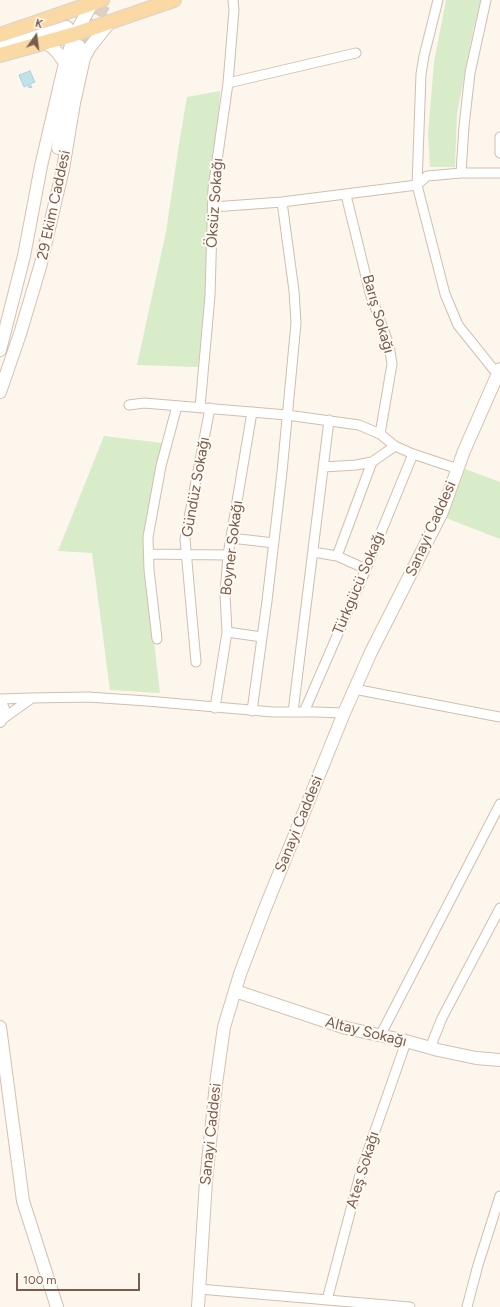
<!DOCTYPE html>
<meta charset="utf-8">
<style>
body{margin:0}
#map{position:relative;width:500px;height:1307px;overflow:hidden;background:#fdf6ec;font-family:Figtree,sans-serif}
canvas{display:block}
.north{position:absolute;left:16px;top:16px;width:40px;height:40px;-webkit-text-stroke:3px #fffaf3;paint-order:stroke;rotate:14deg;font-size:11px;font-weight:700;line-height:16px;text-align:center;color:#7a5c4d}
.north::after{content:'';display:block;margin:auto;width:14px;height:18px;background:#7a5c4d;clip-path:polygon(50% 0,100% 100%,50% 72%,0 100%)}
.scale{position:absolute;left:16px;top:1273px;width:124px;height:18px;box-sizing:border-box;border:2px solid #7a5c4d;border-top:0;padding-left:5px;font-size:12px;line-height:14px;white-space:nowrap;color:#7a5c4d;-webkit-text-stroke:3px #fffaf3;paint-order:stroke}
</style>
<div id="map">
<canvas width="500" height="1307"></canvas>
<div class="north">K</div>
<div class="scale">100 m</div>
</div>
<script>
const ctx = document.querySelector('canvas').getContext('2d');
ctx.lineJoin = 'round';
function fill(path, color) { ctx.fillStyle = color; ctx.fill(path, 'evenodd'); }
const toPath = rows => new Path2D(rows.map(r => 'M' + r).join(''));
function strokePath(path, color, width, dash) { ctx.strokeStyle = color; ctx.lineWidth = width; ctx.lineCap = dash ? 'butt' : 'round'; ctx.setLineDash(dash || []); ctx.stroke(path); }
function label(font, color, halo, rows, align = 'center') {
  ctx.font = font + ' Figtree,sans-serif'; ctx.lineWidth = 4; ctx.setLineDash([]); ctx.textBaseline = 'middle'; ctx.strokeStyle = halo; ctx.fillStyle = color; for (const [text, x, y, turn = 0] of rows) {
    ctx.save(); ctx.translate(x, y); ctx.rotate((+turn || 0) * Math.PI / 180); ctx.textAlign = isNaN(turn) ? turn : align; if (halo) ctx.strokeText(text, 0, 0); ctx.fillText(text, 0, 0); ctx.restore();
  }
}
const green = toPath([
 [446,0,481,0,473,31,457,114,455,167,430,167,428,134,434,62],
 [220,91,207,284,198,367,137,365,166,232,179,144,187,97],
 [104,436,162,443,145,528,143,548,160,693,110,690,92,553,58,551],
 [465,469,500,482,500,539,446,518]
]);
const water = toPath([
 [30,71,35,82,30,84,32,87,29,88,28,85,24,87,19,75,30,71]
]);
const secondaryTunnel = toPath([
 [79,46,97,20,107,0]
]);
const street = toPath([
 [438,0,424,56,421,74,417,185,445,294,458,325,498,375],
 [228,83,356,53],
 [500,137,500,153],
 [461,173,464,126,470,73,486,0],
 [346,195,370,293,389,345,392,364,380,434],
 [213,207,282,202,417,185,427,176,461,173,500,173],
 [129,405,144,403,287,415,359,425,380,434,395,446,413,454,458,469],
 [200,407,210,296,213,189,228,83,234,10,233,0],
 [323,467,356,465,372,462,395,446],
 [231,538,274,543],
 [313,552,337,556,366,569],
 [149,554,228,555],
 [337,556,372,462],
 [227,632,262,637],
 [157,639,149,570,148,537,161,466,177,406],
 [196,662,185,539,210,408],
 [354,689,500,717],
 [32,698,88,697,147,701,273,712,315,712,344,713],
 [0,699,32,698,1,720],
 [215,708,227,632,225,594,228,555,252,412],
 [252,711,267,601,282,472,296,323,294,291,282,202],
 [293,712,329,420],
 [304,712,366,569,413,454],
 [380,1036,500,804],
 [430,1048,442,1018,500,908],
 [199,1289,410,1307],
 [327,1300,361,1171,406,1042],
 [467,1307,478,1265,500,1196]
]);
const secondary = toPath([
 [45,42,52,47,57,52,65,63],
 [1,48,67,27],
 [58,148,68,85,73,65,79,46],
 [0,350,24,256,41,166,65,63,75,34,94,0],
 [0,392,20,334,40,267,63,169,74,103,84,58,90,47,110,22],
 [0,703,3,709,3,714,0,721],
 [235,991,346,1028,402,1040,438,1050,476,1058,500,1060],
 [0,1027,23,1201,57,1307],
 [198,1307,206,1181,216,1084,224,1027,240,974,264,911,344,713,371,652,442,512,464,451,500,369]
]);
const primary = toPath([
 [0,35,102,0],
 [0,55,75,34,174,0]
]);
const streetNames = [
 ["Öksüz Sokağı",215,203,-86],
 ["29 Ekim Caddesi",54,205,-78],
 ["Barış Sokağı",378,314,74],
 ["Gündüz Sokağı",196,487,-80],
 ["Sanayi Caddesi",431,529,-66],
 ["Boyner Sokağı",232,548,-83],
 ["Türkgücü Sokağı",359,583,-67],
 ["Sanayi Caddesi",299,824,-68],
 ["Altay Sokağı",366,1032,14],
 ["Sanayi Caddesi",211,1134,-84],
 ["Ateş Sokağı",363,1170,-73]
];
fill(green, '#d8ecc9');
fill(water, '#bfe3e8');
strokePath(water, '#a5d3da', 1);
strokePath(secondaryTunnel, '#dcd0c4', 12, [12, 6]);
strokePath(street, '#d1beb0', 11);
strokePath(secondary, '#d6c0b0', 14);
strokePath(primary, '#dad1cd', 16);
strokePath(street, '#fff', 9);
strokePath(secondary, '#fff', 12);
strokePath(primary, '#fbd9a5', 14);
label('15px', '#7a5c4d', '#fffaf3', streetNames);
</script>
